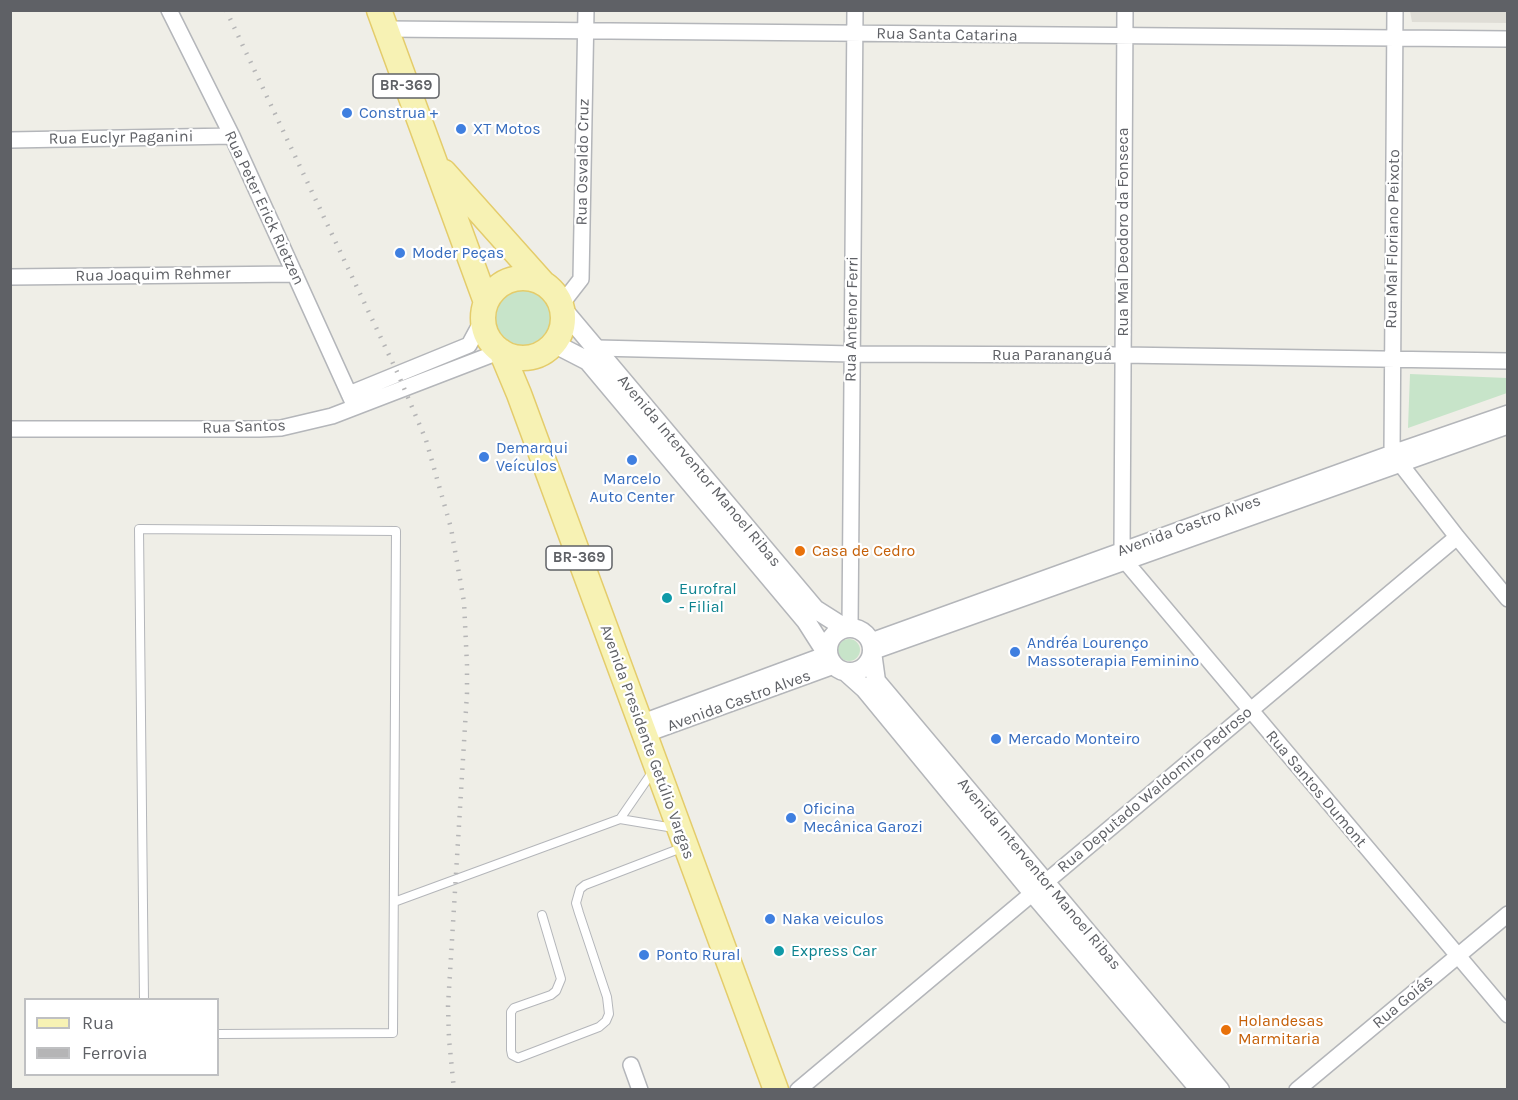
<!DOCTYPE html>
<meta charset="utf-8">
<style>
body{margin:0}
#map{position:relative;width:1518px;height:1100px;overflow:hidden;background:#efeee7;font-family:Karla,sans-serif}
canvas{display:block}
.frame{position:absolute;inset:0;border:12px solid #5f6166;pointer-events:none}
.legend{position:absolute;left:24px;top:998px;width:195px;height:78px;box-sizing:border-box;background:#fff;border:2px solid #bfc0c2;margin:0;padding:8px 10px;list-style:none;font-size:18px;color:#5f6166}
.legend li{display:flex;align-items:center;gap:12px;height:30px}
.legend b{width:30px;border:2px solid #bfc0c2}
</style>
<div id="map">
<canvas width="1518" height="1100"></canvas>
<div class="frame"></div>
<ul class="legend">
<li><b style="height:8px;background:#f7f2b4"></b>Rua</li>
<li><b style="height:8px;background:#b5b5b6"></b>Ferrovia</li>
</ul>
</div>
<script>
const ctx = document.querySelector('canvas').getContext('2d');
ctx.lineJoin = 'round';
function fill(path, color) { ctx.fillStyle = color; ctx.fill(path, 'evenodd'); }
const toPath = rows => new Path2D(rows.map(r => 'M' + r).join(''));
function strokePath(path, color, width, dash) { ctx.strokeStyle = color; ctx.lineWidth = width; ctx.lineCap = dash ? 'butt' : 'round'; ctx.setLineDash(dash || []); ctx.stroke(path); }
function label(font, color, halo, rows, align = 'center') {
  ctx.font = font + ' Karla,sans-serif'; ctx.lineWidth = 4.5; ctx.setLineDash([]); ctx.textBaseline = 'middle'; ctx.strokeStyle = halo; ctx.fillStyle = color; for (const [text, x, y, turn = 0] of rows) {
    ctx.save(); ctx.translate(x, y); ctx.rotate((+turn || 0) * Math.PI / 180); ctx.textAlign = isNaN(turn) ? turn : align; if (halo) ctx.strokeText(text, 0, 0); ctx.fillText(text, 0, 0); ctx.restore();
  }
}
const education = toPath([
 [1410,11,1507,11,1507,23,1412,22]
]);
const green = toPath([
 '494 317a29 29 0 1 1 58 0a29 29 0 1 1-58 0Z',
 [1410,374,1507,378,1507,393,1408,428],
 '838 650a11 11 0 1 1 22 0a11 11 0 1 1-22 0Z'
]);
const service = toPath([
 [620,819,653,771],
 [394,902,620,819,674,828],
 [542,915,561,979,556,991,551,995,514,1008,511,1012,511,1050,512,1055,518,1058,599,1027,606,1021,609,1014,607,997,579,913,576,903,580,889,585,885,684,847],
 [144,1000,139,529,396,531,393,1033,218,1034]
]);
const minor = toPath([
 [169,10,232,136,355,407],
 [1125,10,1122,550,1125,561,1508,1015],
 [1395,10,1392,453,1457,537,1508,599],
 [386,29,1508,39],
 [10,140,232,136],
 [10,277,295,274],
 [560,306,581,279,586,10],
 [597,348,852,354,1122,355,1508,361],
 [349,394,469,345,483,319],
 [10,429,260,429,281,428,332,416,501,351],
 [850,627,855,10],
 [871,641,1392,453,1508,413],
 [872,652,1508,426],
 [640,723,827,654],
 [644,735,834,666],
 [631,1065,640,1090],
 [798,1090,1457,537],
 [1297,1090,1508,914]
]);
const tertiary = toPath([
 [560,306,815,609,845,628],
 [553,343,588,361,806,621,827,654],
 '828 650a22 22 0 1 1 44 0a22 22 0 1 1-44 0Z',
 [872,652,876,681,1220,1090],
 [846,672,865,689,1032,892,1200,1090]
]);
const primary = toPath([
 [379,10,486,302],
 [444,172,543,283],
 '483 318a40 40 0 1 1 80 0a40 40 0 1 1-80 0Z',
 [501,351,519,394,776,1090]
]);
const rail = toPath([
 [226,10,398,374,426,440,451,528,464,602,467,665,467,693,448,1006,449,1039,454,1090]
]);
const markers = [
 [347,113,6,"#3f7fe0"],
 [461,129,6,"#3f7fe0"],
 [400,253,6,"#3f7fe0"],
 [484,457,6,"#3f7fe0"],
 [632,460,6,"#3f7fe0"],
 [800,551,6,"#e8710a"],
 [667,598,6,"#0f9aa8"],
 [1015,652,6,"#3f7fe0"],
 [996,739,6,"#3f7fe0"],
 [791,818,6,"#3f7fe0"],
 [770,919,6,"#3f7fe0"],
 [779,951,6,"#0f9aa8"],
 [644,955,6,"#3f7fe0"],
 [1226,1030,6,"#e8710a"]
];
const shields = [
 [406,86,66],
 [579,558,66]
];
const shieldNames = [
 ["BR-369",406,86],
 ["BR-369",579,558]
];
const streetNames = [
 ["Rua Santa Catarina",947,35,1],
 ["Rua Euclyr Paganini",121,138,-1],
 ["Rua Osvaldo Cruz",583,162,-89],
 ["Rua Peter Erick Rietzen",264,208,65],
 ["Rua Mal Deodoro da Fonseca",1123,232,-90],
 ["Rua Mal Floriano Peixoto",1393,239,-89],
 ["Rua Joaquim Rehmer",153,275,-1],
 ["Rua Antenor Ferri",852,319,-89],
 ["Rua Parananguá",1052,355],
 ["Rua Santos",244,427,-2],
 ["Avenida Interventor Manoel Ribas",699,471,50],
 ["Avenida Castro Alves",1189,526,-20],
 ["Avenida Castro Alves",739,701,-20],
 ["Avenida Presidente Getúlio Vargas",647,742,70],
 ["Rua Santos Dumont",1316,789,50],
 ["Rua Deputado Waldomiro Pedroso",1155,790,-40],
 ["Avenida Interventor Manoel Ribas",1039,874,50],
 ["Rua Goiás",1403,1002,-40]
];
const shopNames = [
 ["Construa +",359,113],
 ["XT Motos",473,129],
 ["Moder Peças",412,253],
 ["Demarqui",496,448],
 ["Veículos",496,466],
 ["Marcelo",632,479,"center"],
 ["Auto Center",632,497,"center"],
 ["Andréa Lourenço",1027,643],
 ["Massoterapia Feminino",1027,661],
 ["Mercado Monteiro",1008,739],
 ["Oficina",803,809],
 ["Mecânica Garozi",803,827],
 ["Naka veiculos",782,919],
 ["Ponto Rural",656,955]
];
const foodNames = [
 ["Casa de Cedro",812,551],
 ["Holandesas",1238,1021],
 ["Marmitaria",1238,1039]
];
const cultureNames = [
 ["Eurofral",679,589],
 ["- Filial",679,607],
 ["Express Car",791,951]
];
fill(education, '#dfddd6');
fill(green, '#c7e4c9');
strokePath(service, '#b4b6ba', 10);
strokePath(minor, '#b4b6ba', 18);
strokePath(tertiary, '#b4b6ba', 21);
strokePath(primary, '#e4cc6b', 27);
strokePath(service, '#fff', 8);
strokePath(minor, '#fff', 15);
strokePath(tertiary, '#fff', 18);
strokePath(primary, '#f7f2b4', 24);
strokePath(rail, '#b5b5b6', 4.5, [1.5, 8]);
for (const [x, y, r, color] of markers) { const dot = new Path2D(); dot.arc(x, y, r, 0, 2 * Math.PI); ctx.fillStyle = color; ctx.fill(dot); strokePath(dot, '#fff', 2); }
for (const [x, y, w] of shields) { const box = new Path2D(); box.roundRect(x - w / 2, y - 12, w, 24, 4.5); ctx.fillStyle = '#fff'; ctx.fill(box); strokePath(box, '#5f6166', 1.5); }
label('bold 15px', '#5f6166', null, shieldNames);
label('16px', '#5f6166', '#fff', streetNames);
label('16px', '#366cbe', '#fff', shopNames, 'left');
label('16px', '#c56008', '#fff', foodNames, 'left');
label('16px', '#0d838f', '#fff', cultureNames, 'left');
</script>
